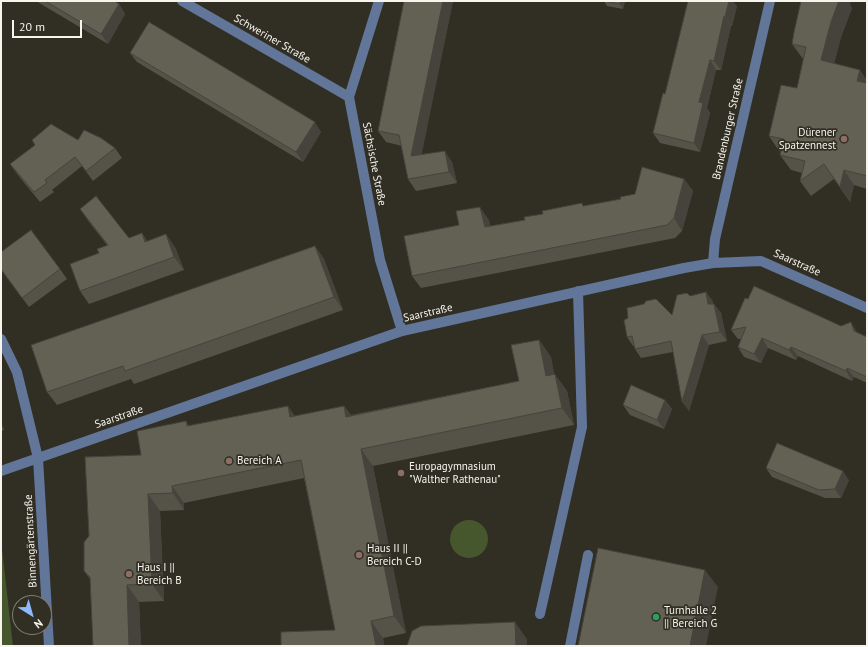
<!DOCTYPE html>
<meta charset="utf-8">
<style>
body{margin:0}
#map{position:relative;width:868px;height:647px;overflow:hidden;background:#312e24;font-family:"PT Sans",sans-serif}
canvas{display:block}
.frame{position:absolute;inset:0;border:2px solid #f6f4ed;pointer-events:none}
.north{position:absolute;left:12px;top:595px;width:40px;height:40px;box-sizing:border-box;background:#312e24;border:1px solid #807d74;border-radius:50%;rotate:143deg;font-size:11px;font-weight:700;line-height:16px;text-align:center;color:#f6f4ed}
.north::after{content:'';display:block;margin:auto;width:14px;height:18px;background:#8db9fc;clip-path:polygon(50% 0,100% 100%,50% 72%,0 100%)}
.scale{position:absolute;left:12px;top:20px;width:70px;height:18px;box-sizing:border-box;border:2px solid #f6f4ed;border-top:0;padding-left:5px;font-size:12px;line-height:14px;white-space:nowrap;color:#f6f4ed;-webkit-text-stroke:3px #312e24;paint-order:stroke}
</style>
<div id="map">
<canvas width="868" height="647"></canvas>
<div class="frame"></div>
<div class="north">N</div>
<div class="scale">20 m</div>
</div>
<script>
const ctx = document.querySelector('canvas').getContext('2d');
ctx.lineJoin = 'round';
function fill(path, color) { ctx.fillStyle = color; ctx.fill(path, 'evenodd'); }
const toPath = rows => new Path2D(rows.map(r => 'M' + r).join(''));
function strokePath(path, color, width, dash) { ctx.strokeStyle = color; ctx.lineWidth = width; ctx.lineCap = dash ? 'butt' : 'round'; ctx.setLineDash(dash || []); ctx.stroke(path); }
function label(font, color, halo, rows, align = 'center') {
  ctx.font = font + ' "PT Sans",sans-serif'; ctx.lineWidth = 3.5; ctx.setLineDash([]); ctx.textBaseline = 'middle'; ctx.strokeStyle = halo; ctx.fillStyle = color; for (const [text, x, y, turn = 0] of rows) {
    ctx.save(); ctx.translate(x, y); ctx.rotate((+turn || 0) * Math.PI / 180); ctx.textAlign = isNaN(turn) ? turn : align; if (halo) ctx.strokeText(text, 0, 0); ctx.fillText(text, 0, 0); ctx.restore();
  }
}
const green = toPath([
 '450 539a19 19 0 1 1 38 0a19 19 0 1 1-38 0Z',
 [1,540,13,646,1,646]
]);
const minor = toPath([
 [182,1,349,97],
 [379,1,349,97,380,260,402,331],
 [713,263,715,239,770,1],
 [1,339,17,372,38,458,49,646],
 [1,471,402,331,684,268,713,263,761,261,867,308],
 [540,614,582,427,578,291],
 [570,646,588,555]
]);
const wall = toPath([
 [36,1,114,1,119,4,125,14,108,44],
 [404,1,453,1,421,155,452,162,457,183,416,191,408,179,402,146,386,142,378,131],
 [604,1,625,1,623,9,607,6],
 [688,1,737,6,732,26,731,26,721,70,716,70,707,108,710,113,700,152,660,143,653,133,665,94],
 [850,5,852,8,841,37,834,64,867,80,867,189,854,185,850,202,834,179,811,196,800,181,802,173,791,170,780,155,781,151,779,151,769,136,797,88,803,59,792,44],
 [130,53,321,132,303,162,137,62],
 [78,140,115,148,122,158,93,181,82,166,52,190,54,192,40,202,17,174,10,164],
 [684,179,693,191,682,231,675,238,421,288,412,276,489,220,490,226,525,220,584,206,621,199],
 [80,209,129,238,142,233,147,241,175,247,184,270,89,304,80,291,99,253,107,245,89,222],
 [315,246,324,259,343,310,134,384,131,379,57,405,47,392],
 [1,252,60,269,67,279,29,307,1,270],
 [690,296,713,301,713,304,714,304,721,313,727,341,709,345,689,411,673,352,641,358,635,349,634,346,633,346,627,337,672,315],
 [745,298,841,326,857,332,858,333,867,337,867,383,854,377,852,381,798,356,796,360,768,348,761,363,744,357,738,347,741,339,738,339,731,330],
 [539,340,551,357,554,374,567,391,574,425,373,466,406,633,383,638,384,646,281,646,335,630,304,478,184,503,184,510,160,511,164,601,139,602,141,646,93,646,90,579,84,571,89,536,141,455,186,421,189,426,295,416,344,406,351,415,519,381],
 [665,400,672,409,664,429,630,415,623,405],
 [1,422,4,430,1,431],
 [766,468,849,480,841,498,825,498,772,477]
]);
const shadedWall = toPath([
 [443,1,453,1,419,168,411,156],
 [620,1,625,1,623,9,620,4],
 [729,1,733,1,737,6,732,26,725,17],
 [839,1,851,1,850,5,852,8,841,37,831,76,821,60,831,22],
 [119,4,125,14,108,44,101,34],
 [724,16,731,26,721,70,714,61],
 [710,60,716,70,707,108,710,113,700,152,694,143,699,102],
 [860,70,867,80,867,95,857,81],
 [315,122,321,132,303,162,296,152],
 [445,151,452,162,457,183,449,172],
 [844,170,854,185,850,202,840,187],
 [684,179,693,191,682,231,674,218],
 [480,207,489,220,493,239,485,227],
 [142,233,151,247,145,242],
 [166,234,175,247,184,270,174,257],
 [315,246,324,259,343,310,334,297],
 [706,292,713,301,715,314,708,304],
 [714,304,721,313,727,341,720,332],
 [851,322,857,332,861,341,854,331],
 [702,335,709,345,689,411,682,402],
 [762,338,768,348,761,363,754,354],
 [539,340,551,357,558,393,546,376],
 [791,347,798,356,796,360,789,350],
 [847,368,854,377,852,381,846,371],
 [555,374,567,391,574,425,562,408],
 [665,400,672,409,664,429,657,420],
 [288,406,300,423,290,417],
 [344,406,356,423,346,417],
 [1,422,4,430,1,426],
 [361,449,373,466,406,633,394,616],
 [843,471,849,480,841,498,835,489],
 [172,486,184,503,184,510,173,493],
 [148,494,160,511,164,601,152,584],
 [705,570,718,587,706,646,690,646],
 [127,585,139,602,141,646,129,646],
 [371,621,383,638,384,646,376,646],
 [515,622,527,639,527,646,516,646]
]);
const building = toPath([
 [45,1,114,1,119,4,101,34,45,1],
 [404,1,443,1,411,156,445,151,449,172,408,179,399,135,378,131,404,1],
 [604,1,620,1,620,4,604,1],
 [688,1,729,1,725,17,724,16,714,61,710,60,699,102,703,103,694,143,653,133,663,93,665,94,688,1],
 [801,1,839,1,831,22,821,60,860,70,857,81,867,83,867,176,844,170,840,187,824,164,800,181,805,161,780,155,784,139,769,136,781,85,797,88,806,47,792,44,794,32,801,1],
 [149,22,315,122,296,152,130,53,149,22],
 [51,124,78,140,84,130,101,138,115,148,86,171,75,157,45,180,47,183,34,192,10,164,35,145,32,140,51,124],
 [642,167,684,179,674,218,667,225,412,276,404,236,459,225,456,211,480,207,485,227,525,220,524,217,543,214,542,211,582,203,583,206,621,199,620,197,635,194,642,167],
 [96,196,129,238,142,233,145,242,166,234,174,257,80,291,70,264,99,253,97,249,108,245,80,209,96,196],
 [31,230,60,269,22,298,1,269,1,252,31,230],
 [315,246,334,297,125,371,123,366,47,392,31,345,315,246],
 [754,286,841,326,851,322,854,331,867,337,867,377,847,368,846,371,791,347,789,350,762,338,754,354,738,347,746,327,731,330,745,298,748,299,754,286],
 [706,292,708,304,714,304,720,332,702,335,682,402,671,341,635,349,632,336,627,337,624,320,628,318,627,308,644,304,646,301,656,299,672,315,677,295,687,293,690,296,706,292],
 [539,340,546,376,555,374,562,408,361,449,394,616,371,621,376,646,281,646,281,632,335,630,301,460,172,486,173,493,148,494,152,584,127,585,129,646,93,646,90,577,84,571,84,542,89,536,85,457,141,455,137,431,186,421,187,426,288,406,290,417,344,406,346,417,519,381,511,345,539,340],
 [631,385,665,400,657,420,623,405,631,385],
 [777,443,843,471,835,489,819,490,766,468,777,443],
 [598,548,705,570,690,646,578,646,598,548],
 [515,622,516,646,407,646,412,631,421,626,515,622]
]);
const markers = [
 [844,139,4,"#8d6e63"],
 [229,461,4,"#8d6e63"],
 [401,473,4,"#8d6e63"],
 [359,555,4,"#8d6e63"],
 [129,574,4,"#8d6e63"],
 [656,617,4,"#2e9e5b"]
];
const streetNames = [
 ["Schweriner Straße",272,39,30],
 ["Brandenburger Straße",728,129,-77],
 ["Sächsische Straße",374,164,79],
 ["Saarstraße",797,263,24],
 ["Saarstraße",428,313,-13],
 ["Saarstraße",119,417,-19],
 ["Binnengärtenstraße",31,541,-93]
];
const poiNames = [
 ["Dürener",836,133,"right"],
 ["Spatzennest",836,146,"right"],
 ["Bereich A",237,461],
 ["Europagymnasium",409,467],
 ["\"Walther Rathenau\"",409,480],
 ["Haus II ||",367,549],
 ["Bereich C-D",367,562],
 ["Haus I ||",137,568],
 ["Bereich B",137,581],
 ["Turnhalle 2",664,611],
 ["|| Bereich G",664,624]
];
fill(green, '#46572e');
strokePath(minor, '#627699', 10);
fill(wall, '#555348');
fill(shadedWall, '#45433b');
fill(building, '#636054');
strokePath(building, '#45433b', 1);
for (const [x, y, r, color] of markers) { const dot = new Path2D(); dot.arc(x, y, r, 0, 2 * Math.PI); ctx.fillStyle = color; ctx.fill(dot); strokePath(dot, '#312e24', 1.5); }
label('11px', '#f6f4ed', '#312e24', streetNames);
label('11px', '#f6f4ed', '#312e24', poiNames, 'left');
</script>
